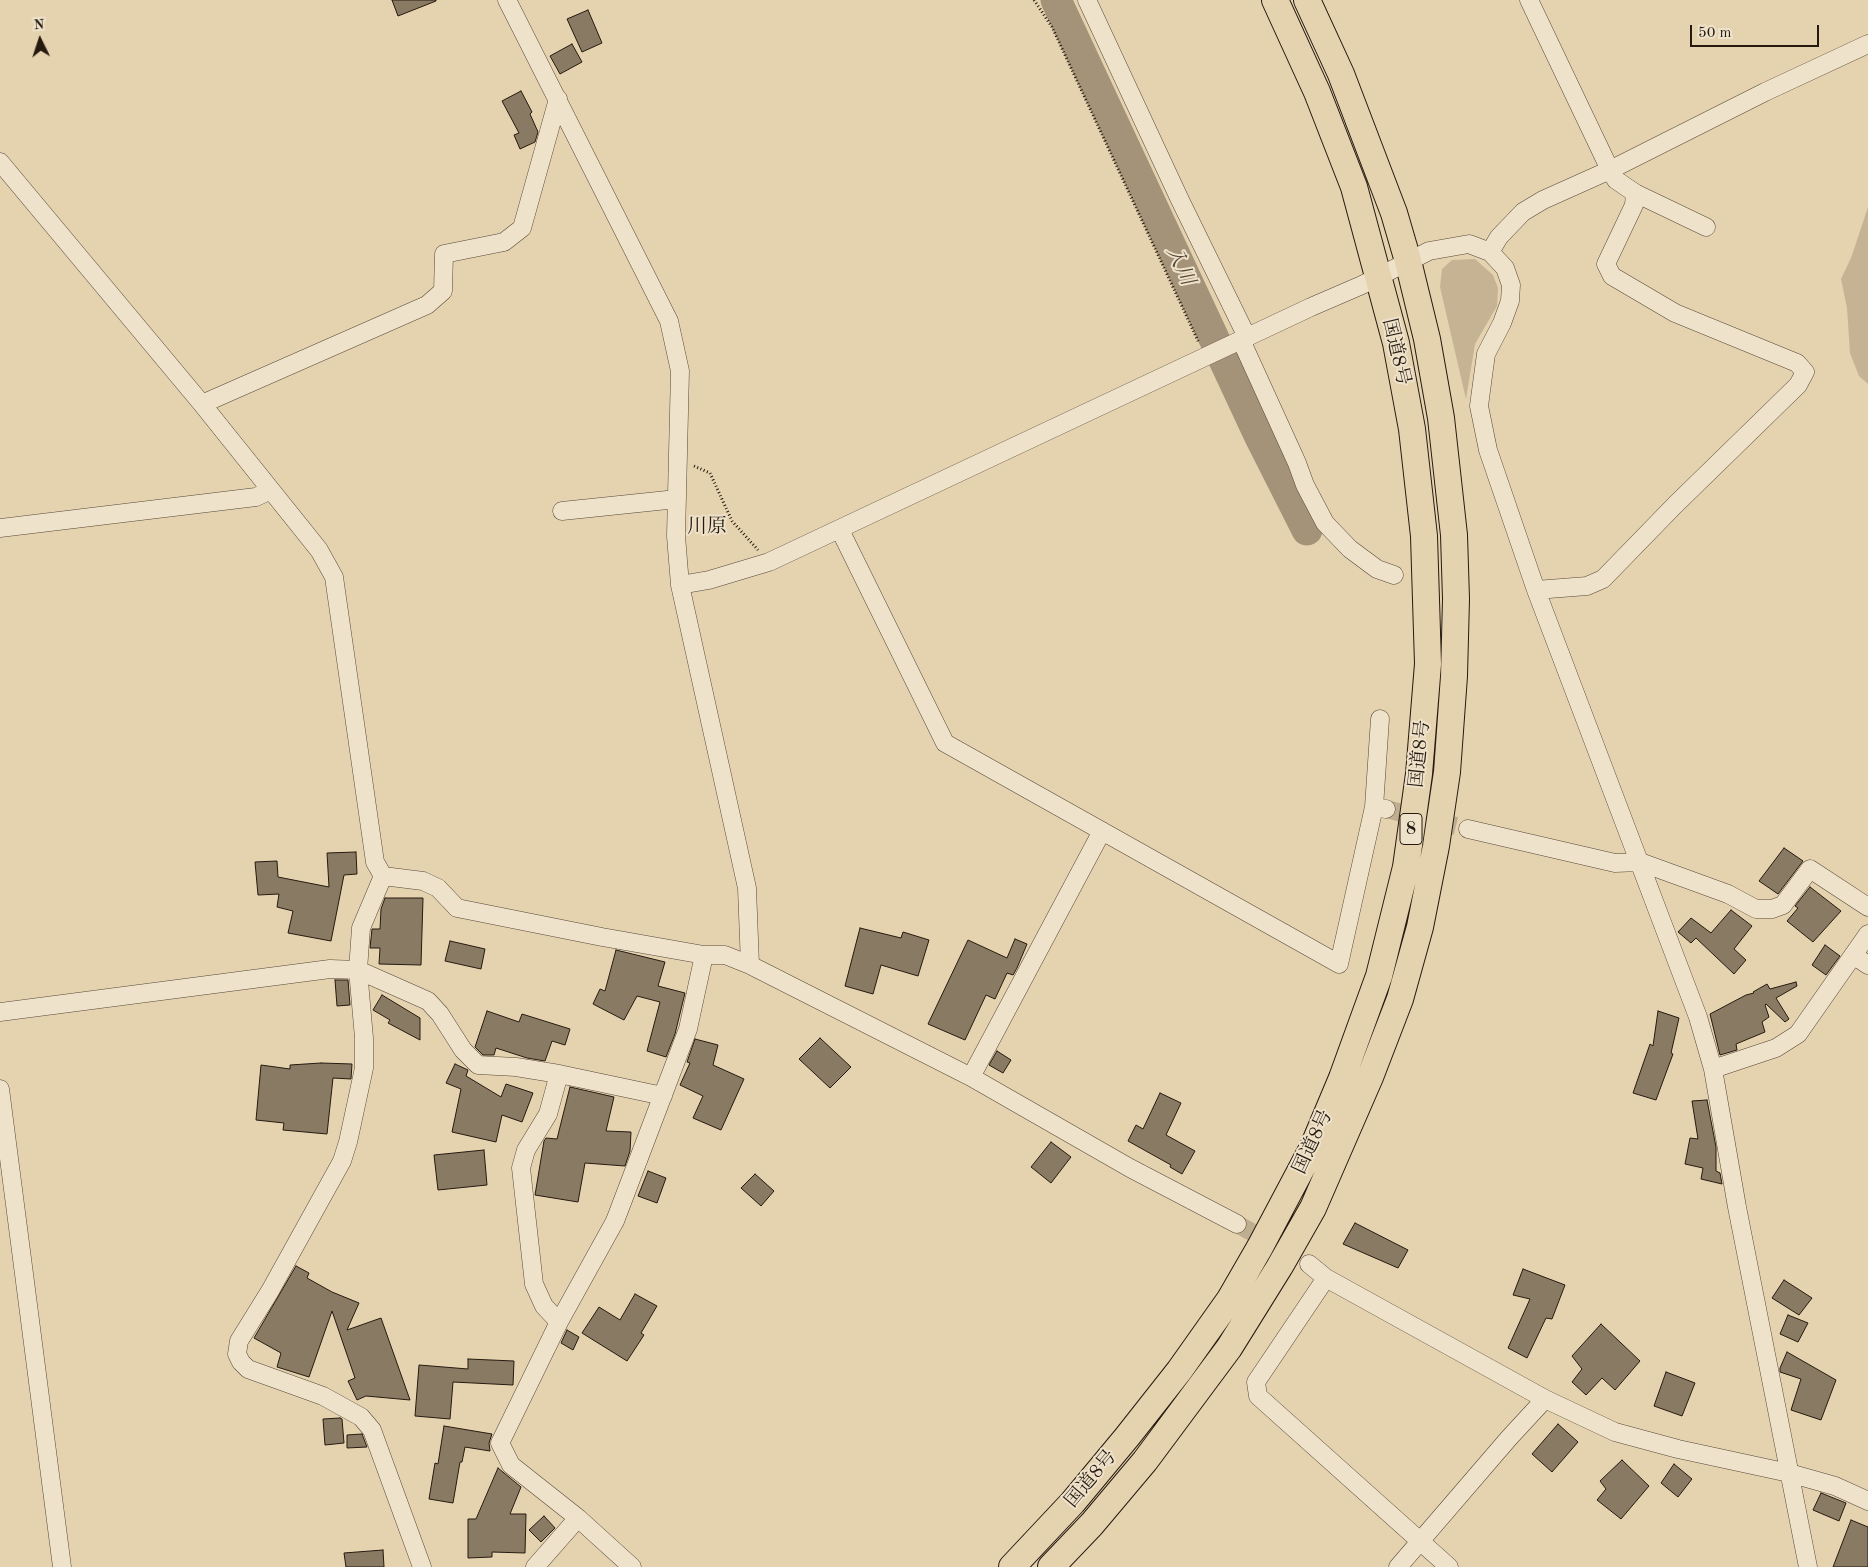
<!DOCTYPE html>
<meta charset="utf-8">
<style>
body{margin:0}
#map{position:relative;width:1868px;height:1567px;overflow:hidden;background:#e5d2af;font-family:"Old Standard TT",serif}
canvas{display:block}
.north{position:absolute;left:15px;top:15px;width:50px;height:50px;-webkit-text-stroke:4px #eee2cb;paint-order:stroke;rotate:356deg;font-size:14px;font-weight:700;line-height:20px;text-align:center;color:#261a10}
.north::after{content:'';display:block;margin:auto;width:18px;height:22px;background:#261a10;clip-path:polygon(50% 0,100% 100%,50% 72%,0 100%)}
.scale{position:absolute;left:1690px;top:25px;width:129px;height:22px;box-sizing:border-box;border:2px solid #261a10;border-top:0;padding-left:6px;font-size:15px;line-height:18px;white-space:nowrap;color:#261a10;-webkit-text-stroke:4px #eee2cb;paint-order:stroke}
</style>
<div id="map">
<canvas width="1868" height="1567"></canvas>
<div class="north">N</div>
<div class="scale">50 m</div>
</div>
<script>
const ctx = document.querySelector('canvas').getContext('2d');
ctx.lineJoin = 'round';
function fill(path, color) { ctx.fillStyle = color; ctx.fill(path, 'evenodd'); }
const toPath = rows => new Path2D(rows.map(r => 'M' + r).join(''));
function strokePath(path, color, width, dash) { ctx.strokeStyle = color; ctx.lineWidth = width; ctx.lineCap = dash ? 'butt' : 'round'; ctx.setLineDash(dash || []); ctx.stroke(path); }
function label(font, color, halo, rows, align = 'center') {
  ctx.font = font + ' "Old Standard TT","Noto Serif JP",serif'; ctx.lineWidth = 4; ctx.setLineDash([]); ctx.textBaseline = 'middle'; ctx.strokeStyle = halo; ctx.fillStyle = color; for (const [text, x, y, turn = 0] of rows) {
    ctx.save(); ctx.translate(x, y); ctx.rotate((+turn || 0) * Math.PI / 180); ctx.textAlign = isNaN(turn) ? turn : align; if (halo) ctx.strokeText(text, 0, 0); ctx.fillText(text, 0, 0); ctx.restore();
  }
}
const green = toPath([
 [1868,207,1868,384,1859,376,1850,353,1847,308,1841,279,1851,258],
 [1475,259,1493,275,1498,288,1497,306,1475,344,1466,399,1440,287,1442,269,1452,260]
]);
const river = toPath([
 [1056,0,1259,435,1307,530]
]);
const building = toPath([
 [392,0,436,0,436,1,398,16,392,0],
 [588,10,602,43,582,52,567,19,588,10],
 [572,44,582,62,560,74,550,56,572,44],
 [521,91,532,112,530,114,538,132,535,142,520,149,514,135,519,133,502,101,521,91],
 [1784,848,1803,861,1778,894,1759,881,1784,848],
 [356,852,357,874,344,875,331,941,288,933,293,911,277,907,279,894,258,895,255,862,277,861,278,877,329,887,327,853,356,852],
 [1810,887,1841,911,1813,942,1787,921,1798,908,1795,906,1810,887],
 [385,898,423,898,421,965,379,964,380,948,370,948,372,929,380,929,381,909,385,898],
 [1731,910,1752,926,1734,949,1746,960,1734,974,1696,938,1691,943,1678,932,1691,918,1711,933,1731,910],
 [860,928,901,938,903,932,929,940,918,976,881,965,873,994,845,986,860,928],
 [1015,939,1027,944,1017,968,1013,975,1007,973,995,999,986,995,965,1040,928,1024,968,940,1007,958,1015,939],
 [450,941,485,949,481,969,445,961,450,941],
 [1825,945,1840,956,1826,975,1812,965,1825,945],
 [616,950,665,962,658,986,685,993,675,1034,666,1057,647,1051,660,1002,637,996,624,1020,593,1004,600,989,605,991,616,950],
 [335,980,348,980,350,1005,337,1006,335,980],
 [1796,982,1797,986,1776,998,1789,1019,1785,1022,1766,1004,1765,1005,1769,1017,1762,1022,1765,1032,1736,1044,1737,1050,1720,1055,1710,1014,1746,995,1754,993,1753,992,1767,984,1770,989,1796,982],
 [382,995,420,1018,420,1040,388,1023,390,1020,373,1010,382,995],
 [487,1011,519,1022,522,1014,570,1029,565,1045,552,1041,545,1061,527,1058,496,1048,494,1055,483,1055,475,1047,487,1011],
 [1658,1011,1679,1018,1671,1053,1673,1054,1656,1100,1633,1093,1650,1044,1653,1046,1658,1011],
 [820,1038,851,1067,830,1088,799,1059,820,1038],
 [695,1039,718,1045,713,1065,744,1079,721,1130,693,1118,703,1096,680,1085,690,1063,687,1062,695,1039],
 [997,1051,1011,1060,1003,1073,989,1065,997,1051],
 [321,1063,352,1064,351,1079,333,1078,327,1134,283,1130,284,1123,256,1120,261,1065,290,1069,290,1065,321,1063],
 [455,1064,468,1070,466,1076,501,1097,506,1084,533,1093,522,1122,502,1115,496,1142,452,1132,461,1089,446,1083,455,1064],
 [570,1087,614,1097,606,1131,631,1132,630,1151,625,1166,585,1163,578,1202,535,1195,544,1141,546,1138,557,1139,570,1087],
 [1160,1093,1181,1103,1166,1135,1195,1151,1182,1174,1170,1167,1171,1165,1128,1141,1136,1125,1143,1129,1160,1093],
 [1707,1100,1716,1147,1716,1171,1720,1173,1722,1184,1701,1179,1703,1168,1685,1164,1690,1138,1698,1139,1692,1101,1707,1100],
 [1051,1142,1071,1157,1051,1183,1031,1167,1051,1142],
 [484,1150,487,1185,438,1190,434,1155,484,1150],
 [648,1171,666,1178,657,1203,638,1196,648,1171],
 [755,1174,774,1191,761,1206,741,1188,755,1174],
 [1355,1223,1408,1250,1398,1268,1343,1244,1355,1223],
 [296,1266,309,1273,307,1278,332,1292,359,1303,347,1330,381,1318,410,1400,366,1396,357,1400,348,1381,355,1378,332,1311,309,1377,277,1367,281,1353,254,1338,296,1266],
 [1523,1269,1565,1285,1552,1319,1546,1318,1527,1358,1508,1348,1530,1299,1513,1295,1523,1269],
 [1784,1280,1812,1298,1799,1315,1772,1298,1784,1280],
 [635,1294,657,1306,641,1333,644,1335,627,1361,582,1333,599,1307,620,1320,635,1294],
 [1788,1315,1808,1323,1798,1342,1780,1334,1788,1315],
 [1601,1324,1640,1361,1615,1390,1602,1378,1586,1395,1572,1382,1582,1369,1572,1356,1601,1324],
 [567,1330,579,1337,573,1350,561,1343,567,1330],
 [1787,1352,1836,1380,1821,1420,1791,1410,1801,1379,1780,1372,1780,1368,1787,1352],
 [468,1359,514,1361,513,1385,453,1382,450,1419,415,1416,419,1365,468,1369,468,1359],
 [1666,1372,1695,1383,1682,1416,1654,1406,1666,1372],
 [340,1418,342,1419,344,1443,325,1445,323,1419,340,1418],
 [1558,1424,1578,1442,1552,1472,1532,1454,1558,1424],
 [444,1426,492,1434,489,1443,490,1451,465,1447,462,1462,460,1462,453,1503,429,1499,435,1463,438,1464,444,1426],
 [362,1434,367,1447,347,1448,347,1435,362,1434],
 [1622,1460,1649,1486,1621,1519,1597,1500,1606,1489,1600,1481,1622,1460],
 [1674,1464,1692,1479,1678,1497,1661,1483,1674,1464],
 [498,1468,521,1487,510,1514,526,1514,525,1553,492,1552,492,1557,468,1558,468,1519,476,1519,498,1468],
 [1821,1493,1846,1503,1839,1521,1813,1510,1821,1493],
 [544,1516,555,1528,541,1542,529,1530,544,1516],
 [1851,1520,1868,1527,1868,1567,1833,1567,1851,1520],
 [383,1550,384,1567,346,1567,344,1553,383,1550]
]);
const minorTunnel = toPath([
 [1386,809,1468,829],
 [1237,1224,1309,1264]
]);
const path = toPath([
 [1034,0,1052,27,1199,343],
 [694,466,710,473,732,521,758,550]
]);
const minor = toPath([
 [507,0,669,321,680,371,676,536,680,585,747,888,750,965],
 [1087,0,1180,200,1247,337],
 [1529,0,1610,170,1616,180,1635,193,1634,205,1606,264,1612,276,1675,313,1797,363,1805,372,1798,385,1675,505,1603,579,1587,586,1536,590],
 [0,162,202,404,319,550,334,577,375,862,383,876],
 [1635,193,1706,227],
 [1490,252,1499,237,1523,212,1543,200,1610,170,1765,92,1868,44],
 [1241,340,1297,463,1305,485,1325,523,1350,549,1377,569,1394,575],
 [202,404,427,305,443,291,444,254,504,242,522,228,558,99],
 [562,511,677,499],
 [0,528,256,497,271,490],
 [840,530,945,743,1339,964,1374,807,1386,809],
 [680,585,709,580,769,562,1311,307,1362,285,1429,251,1469,244,1490,252,1505,268,1511,285,1510,301,1502,323,1486,354,1483,376,1479,406,1488,450,1536,590,1698,1017,1713,1069,1737,1207,1808,1567],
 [1374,807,1380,719],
 [1468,829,1615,863,1640,862,1728,894,1756,909,1772,909,1783,905,1810,869,1868,907],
 [383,876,423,881,438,888,457,908,602,937,704,955,725,955,750,965,971,1077,1130,1168,1237,1224],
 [383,876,361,928,358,970,364,1038,364,1068,348,1142,342,1161,270,1291,239,1341,237,1354,241,1362,248,1369,323,1396,361,1417,372,1430,422,1567],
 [1853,955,1868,965],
 [0,1012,330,969,358,970,428,1001,440,1014,463,1050,478,1065,516,1067,559,1074,663,1096],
 [1713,1069,1776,1048,1798,1034,1868,934],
 [971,1077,1102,831],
 [0,1089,62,1567],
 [1309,1264,1326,1278,1545,1399,1615,1432,1678,1449,1789,1473,1835,1486,1868,1501],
 [1326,1278,1256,1382,1258,1396,1449,1567],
 [559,1322,544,1306,534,1284,521,1168,526,1150,548,1114,559,1074],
 [535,1567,578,1518],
 [632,1567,578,1518,511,1465,500,1443,559,1322,615,1221,688,1029,704,955],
 [1398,1567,1509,1438,1545,1399]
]);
const highway = toPath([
 [1012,1567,1073,1502,1127,1437,1179,1371,1230,1299,1260,1247,1313,1147,1342,1078,1379,976,1406,867,1419,774,1428,664,1424,536,1412,429,1396,343,1354,187,1317,92,1275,0],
 [1051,1567,1092,1524,1145,1461,1229,1348,1280,1266,1313,1208,1370,1077,1400,999,1420,927,1436,846,1447,772,1454,676,1456,599,1454,535,1441,418,1427,339,1408,261,1394,213,1341,74,1307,0]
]);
const shields = [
 [1411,829,22]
];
const shieldNames = [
 ["8",1411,829]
];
const streetNames = [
 ["国道8号",1396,352,77],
 ["国道8号",1420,754,-84],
 ["国道8号",1313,1142,-65],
 ["国道8号",1091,1479,-50]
];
const waterNames = [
 ["入川",1180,266,65]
];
const neighbourhoodNames = [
 ["川原",707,527]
];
fill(green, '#c5b394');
strokePath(river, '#a49379', 31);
fill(building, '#897a63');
strokePath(building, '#261a10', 1);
strokePath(minorTunnel, '#bfad8f', 18, [18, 9]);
strokePath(minor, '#564838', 19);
strokePath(highway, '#261a10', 28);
strokePath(path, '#261a10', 3, [1, 2.5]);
strokePath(minor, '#eee2cb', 18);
strokePath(highway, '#e5d2af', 26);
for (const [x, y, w] of shields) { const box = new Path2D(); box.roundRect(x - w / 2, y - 15.5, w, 31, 4); ctx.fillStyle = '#eee2cb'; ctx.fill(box); strokePath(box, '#261a10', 1); }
label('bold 18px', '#261a10', null, shieldNames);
label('19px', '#261a10', '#eee2cb', streetNames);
label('italic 20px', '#584a3a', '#eee2cb', waterNames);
label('20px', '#261a10', '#eee2cb', neighbourhoodNames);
</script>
